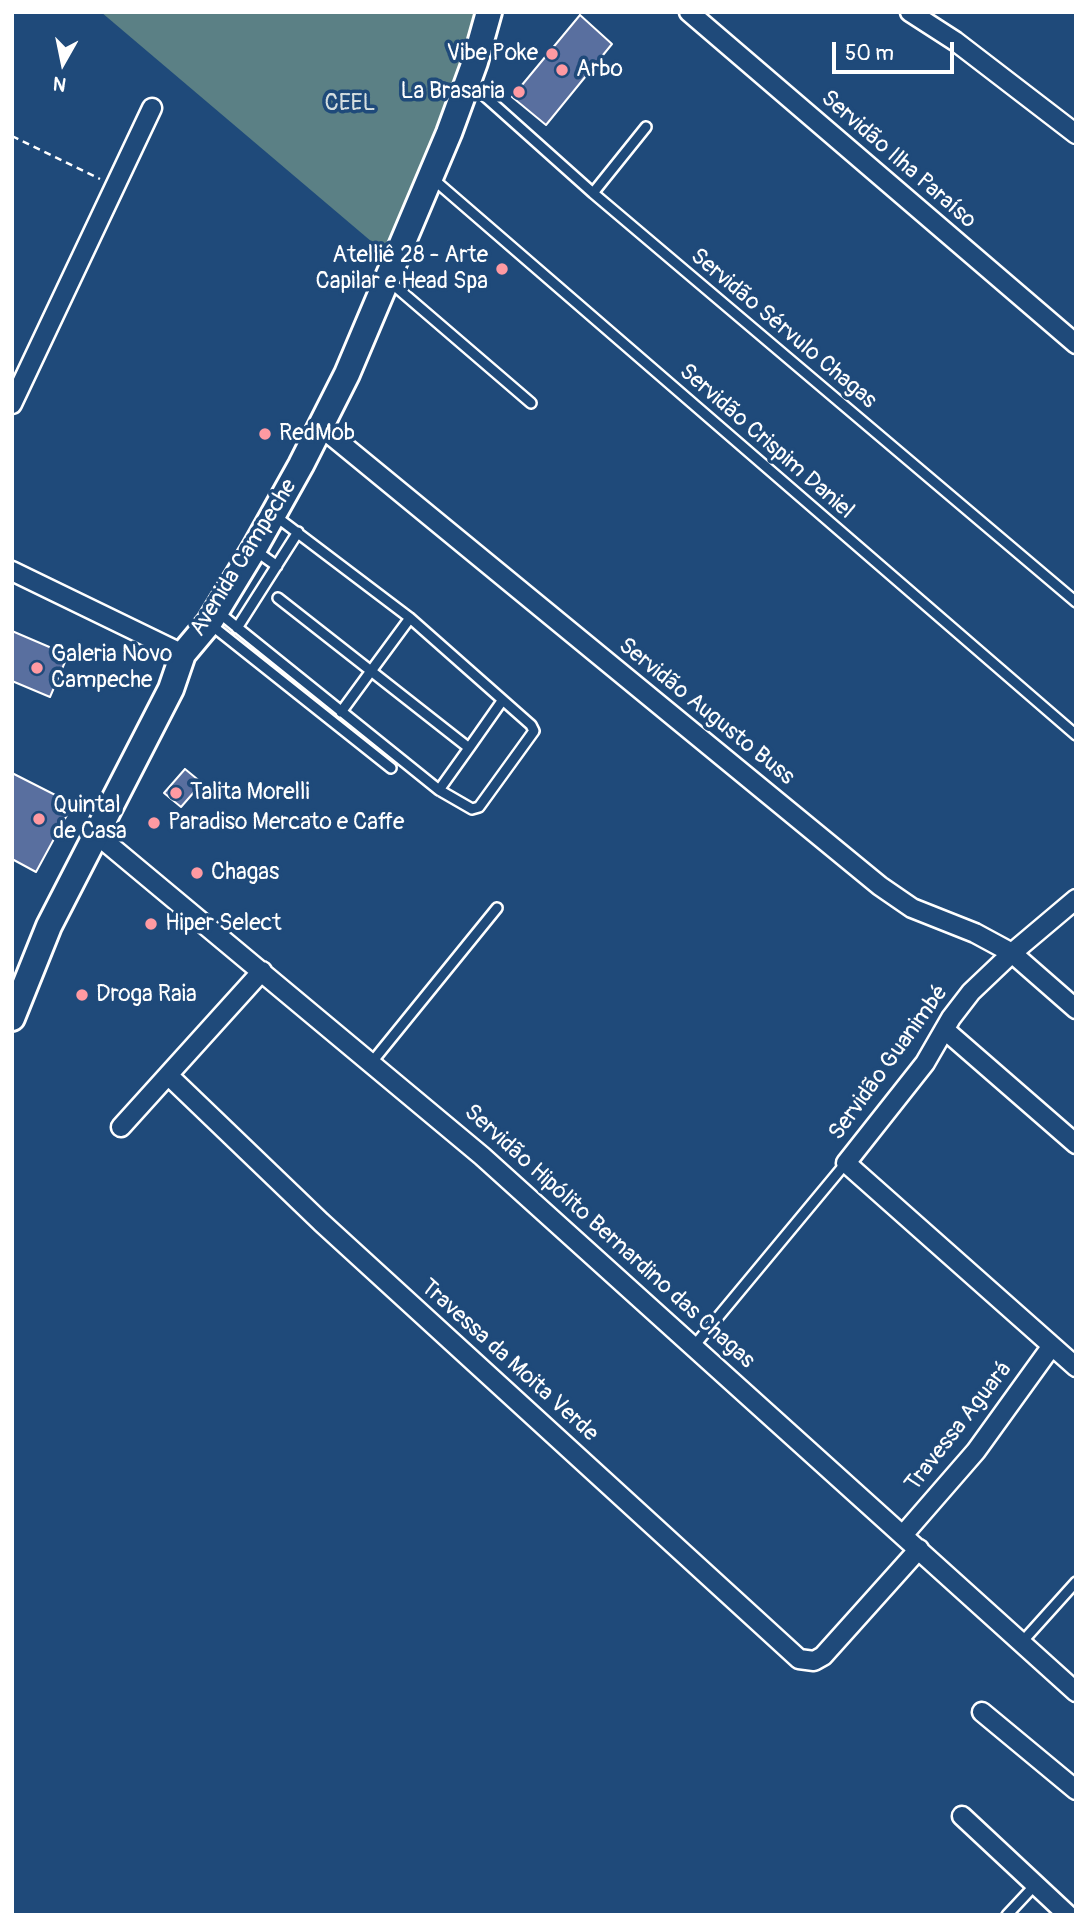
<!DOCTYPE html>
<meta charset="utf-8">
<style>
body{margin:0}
#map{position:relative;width:1088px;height:1927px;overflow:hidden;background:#1f4a7a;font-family:Pangolin,sans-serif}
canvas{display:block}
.frame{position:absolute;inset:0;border:14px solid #fff;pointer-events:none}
.north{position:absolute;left:28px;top:28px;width:70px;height:70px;-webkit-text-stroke:5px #1f4a7a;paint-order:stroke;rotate:189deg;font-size:19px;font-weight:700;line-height:28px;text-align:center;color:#fff}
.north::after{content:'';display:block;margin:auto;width:24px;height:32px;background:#fff;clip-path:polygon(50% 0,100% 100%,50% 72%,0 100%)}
.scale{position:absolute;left:832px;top:42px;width:122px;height:32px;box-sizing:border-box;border:4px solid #fff;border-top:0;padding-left:9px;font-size:21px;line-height:24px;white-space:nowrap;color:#fff;-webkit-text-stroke:5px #1f4a7a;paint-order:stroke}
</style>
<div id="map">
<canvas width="1088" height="1927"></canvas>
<div class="frame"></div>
<div class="north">N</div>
<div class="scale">50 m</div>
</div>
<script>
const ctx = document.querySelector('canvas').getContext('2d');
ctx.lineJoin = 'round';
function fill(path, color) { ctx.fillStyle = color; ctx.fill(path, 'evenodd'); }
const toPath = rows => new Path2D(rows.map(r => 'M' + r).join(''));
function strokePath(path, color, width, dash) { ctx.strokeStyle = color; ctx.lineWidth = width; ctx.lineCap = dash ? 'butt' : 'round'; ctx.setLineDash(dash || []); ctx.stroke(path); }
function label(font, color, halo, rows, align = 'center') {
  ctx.font = font + ' Pangolin,sans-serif'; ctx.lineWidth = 7; ctx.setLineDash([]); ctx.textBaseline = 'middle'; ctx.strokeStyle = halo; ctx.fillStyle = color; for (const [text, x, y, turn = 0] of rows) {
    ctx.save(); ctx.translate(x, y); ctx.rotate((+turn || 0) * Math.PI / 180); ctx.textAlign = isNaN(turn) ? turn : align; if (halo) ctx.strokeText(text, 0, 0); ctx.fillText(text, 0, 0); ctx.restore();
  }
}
const green = toPath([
 [101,12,479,12,445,112,385,253]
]);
const building = toPath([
 [580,15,612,44,546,125,512,97,580,15],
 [12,631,68,655,50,697,12,681,12,631],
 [185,769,202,783,181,807,164,793,185,769],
 [12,773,73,804,36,872,12,859,12,773]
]);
const path = toPath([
 [12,136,100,179]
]);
const lane = toPath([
 [470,83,593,193,1076,602],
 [432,178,1076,735],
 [593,193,646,127],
 [389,281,531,403],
 [274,515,410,618,531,725,534,731,479,807,472,809,439,790,469,748,371,671,341,712],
 [256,551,277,566],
 [278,598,371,671,410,618],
 [218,612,439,790],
 [210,624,391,768],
 [237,628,298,532],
 [469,748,502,701],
 [372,1062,497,908],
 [694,1346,846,1163],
 [1022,1642,1076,1582],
 [1007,1915,1036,1884]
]);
const street = toPath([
 [689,12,1076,344],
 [910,12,955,41,1076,134],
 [12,404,152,108],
 [321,427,880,886,912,908,975,933,1012,953,1076,1009],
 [12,571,183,654],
 [96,834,482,1156,1076,1692],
 [1076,899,1012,953,971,992,951,1018,925,1063,846,1163,1076,1367],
 [262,971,168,1075,321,1222,799,1659,814,1661,823,1656,919,1549],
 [945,1030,1076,1144],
 [121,1127,168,1075],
 [903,1535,976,1451,1051,1347],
 [982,1712,1076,1790],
 [962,1816,1068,1915]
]);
const secondary = toPath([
 [12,1018,49,926,171,689,183,654,209,623,254,549,301,465,347,374,449,133,475,62,489,12]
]);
const markers = [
 [552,54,7,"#ff9aa2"],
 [562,70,7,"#ff9aa2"],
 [519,92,7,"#ff9aa2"],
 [502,269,7,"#ff9aa2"],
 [265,434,7,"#ff9aa2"],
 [37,668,7,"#ff9aa2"],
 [176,793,7,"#ff9aa2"],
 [39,819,7,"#ff9aa2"],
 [154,823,7,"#ff9aa2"],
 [197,873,7,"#ff9aa2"],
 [151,924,7,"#ff9aa2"],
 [82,995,7,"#ff9aa2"]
];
const poiNames = [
 ["Vibe Poke",538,54,"right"],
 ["Arbo",576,70],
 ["La Brasaria",505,92,"right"],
 ["Atelliê 28 - Arte",488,256,"right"],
 ["Capilar e Head Spa",488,282,"right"],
 ["RedMob",279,434],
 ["Galeria Novo",51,655],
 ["Campeche",51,681],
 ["Talita Morelli",190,793],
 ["Quintal",53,806],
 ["de Casa",53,832],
 ["Paradiso Mercato e Caffe",168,823],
 ["Chagas",211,873],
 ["Hiper Select",165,924],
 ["Droga Raia",96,995]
];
const parkNames = [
 ["CEEL",350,104]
];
const streetNames = [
 ["Servidão Ilha Paraíso",898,160,41],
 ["Servidão Sérvulo Chagas",783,329,40],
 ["Servidão Crispim Daniel",766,442,41],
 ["Avenida Campeche",244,558,-58],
 ["Servidão Augusto Buss",706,712,39],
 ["Servidão Guanimbé",889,1063,-54],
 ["Servidão Hipólito Bernardino das Chagas",609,1237,42],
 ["Travessa da Moita Verde",509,1361,42],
 ["Travessa Aguará",959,1427,-52]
];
fill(green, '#5b8085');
fill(building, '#596f9f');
strokePath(building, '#fff', 2);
strokePath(lane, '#fff', 14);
strokePath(street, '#fff', 23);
strokePath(secondary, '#fff', 30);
strokePath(path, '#fff', 2.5, [7, 5]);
strokePath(lane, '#1f4a7a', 9);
strokePath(street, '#1f4a7a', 18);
strokePath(secondary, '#1f4a7a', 24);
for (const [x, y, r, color] of markers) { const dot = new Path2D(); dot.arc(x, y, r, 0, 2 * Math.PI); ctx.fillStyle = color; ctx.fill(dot); strokePath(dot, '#1f4a7a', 2.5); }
label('23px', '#fff', '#1f4a7a', poiNames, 'left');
label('23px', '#d6dfe0', '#1f4a7a', parkNames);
label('23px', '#fff', '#1f4a7a', streetNames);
</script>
